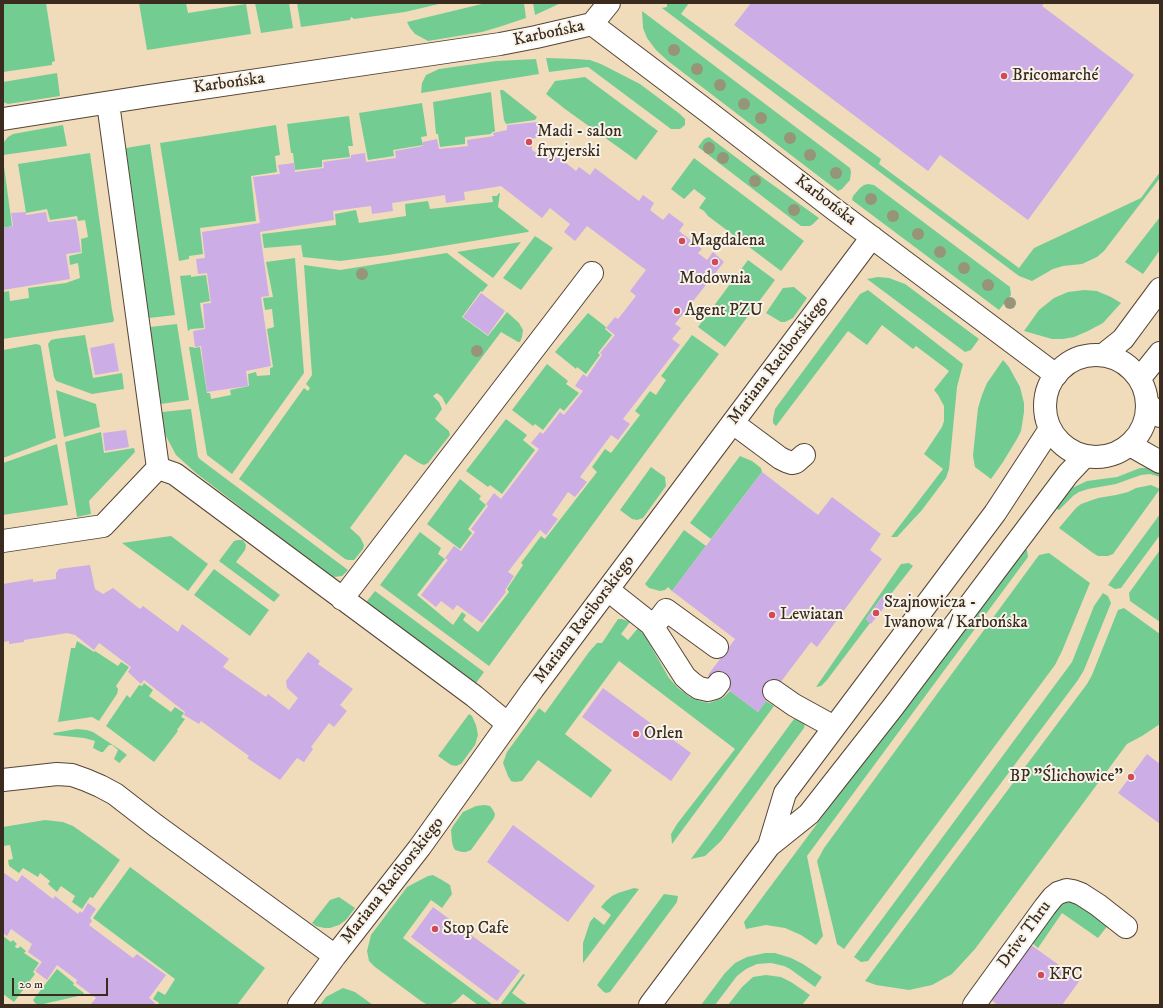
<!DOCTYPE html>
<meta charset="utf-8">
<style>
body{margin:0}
#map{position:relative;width:1163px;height:1008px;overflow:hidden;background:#f0dcbb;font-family:"IM FELL DW Pica",serif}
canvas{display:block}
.frame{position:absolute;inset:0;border:4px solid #3b2a1e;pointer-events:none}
.scale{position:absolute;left:12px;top:978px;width:96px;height:18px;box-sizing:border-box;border:2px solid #3b2a1e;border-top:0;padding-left:5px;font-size:12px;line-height:14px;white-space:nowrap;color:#3b2a1e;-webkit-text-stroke:3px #f7f3e8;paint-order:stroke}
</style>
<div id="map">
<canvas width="1163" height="1008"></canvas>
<div class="frame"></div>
<div class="scale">20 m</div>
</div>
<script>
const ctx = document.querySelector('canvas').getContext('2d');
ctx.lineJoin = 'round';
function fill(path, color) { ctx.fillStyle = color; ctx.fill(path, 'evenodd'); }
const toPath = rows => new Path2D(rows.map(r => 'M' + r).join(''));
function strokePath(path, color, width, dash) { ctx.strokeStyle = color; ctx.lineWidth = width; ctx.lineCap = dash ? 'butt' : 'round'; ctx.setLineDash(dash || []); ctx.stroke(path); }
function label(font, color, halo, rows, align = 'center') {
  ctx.font = font + ' "IM FELL DW Pica",serif'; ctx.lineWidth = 4; ctx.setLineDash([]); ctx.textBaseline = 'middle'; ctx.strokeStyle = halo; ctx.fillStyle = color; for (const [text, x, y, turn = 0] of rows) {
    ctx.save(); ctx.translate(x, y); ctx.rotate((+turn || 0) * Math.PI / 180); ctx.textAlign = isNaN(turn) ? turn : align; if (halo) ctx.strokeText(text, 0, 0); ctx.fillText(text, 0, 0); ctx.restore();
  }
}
const green = toPath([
 [3,3,46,3,55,61,52,62,52,65,3,72],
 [139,3,186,3,188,13,246,4,251,34,147,50],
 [255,3,289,3,293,28,261,33],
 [297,3,443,3,405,12,354,19,353,18,351,17,350,20,301,27],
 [486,3,524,3,526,18,499,27,482,32,428,41,415,34,410,28,407,22],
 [533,3,561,3,535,15],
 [667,3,689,3,681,14,881,159,879,164,1019,268,1034,248,1141,198,1160,172,1160,178,1104,251,1097,257,1082,264,1063,266,1053,269,1032,281,1019,276,806,117,662,8,667,7],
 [642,11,850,168,851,172,850,180,842,189,838,191,668,61,656,50,647,38,643,28],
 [546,58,576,59,590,60,601,64,640,84,680,114,685,119,685,125,680,129,671,129,588,67,549,72],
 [536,59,539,74,421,93,422,83,426,75,439,69,496,61],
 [57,73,60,96,8,104,3,102,3,82],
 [585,77,658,131,636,160,565,109,546,94,555,81],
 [500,90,503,90,537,117,535,120,506,124,504,120],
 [491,92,495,131,491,133,491,134,465,137,465,144,440,147,438,134,436,134,433,102],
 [422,103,427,136,421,137,423,145,393,150,394,156,368,160,359,113],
 [349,116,353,146,348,146,350,157,322,160,322,167,295,170,293,153,291,153,287,124],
 [63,125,67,146,3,155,3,143,8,137,13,134],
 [276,125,280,155,275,156,277,172,251,176,256,221,200,228,203,254,189,256,189,259,179,261,160,143],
 [709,137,766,180,819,218,813,224,810,226,801,226,698,147,704,139],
 [150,144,175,315,149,318,126,148],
 [90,153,112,310,114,320,113,322,3,339,3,292,9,291,10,301,29,298,28,288,66,283,80,278,78,263,70,265,69,256,82,253,81,239,88,237,85,220,78,221,77,216,50,220,47,209,26,213,18,164],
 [694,158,804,241,781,271,708,216,704,211,699,208,706,198,694,189,684,199,671,189],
 [3,166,4,166,12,226,3,228],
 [868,184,874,185,1010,287,1011,295,999,310,852,200,853,196,860,188,864,185],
 [500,193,498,207,529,231,528,232,388,255,340,261,303,257,301,245,264,248,262,234,336,225,335,214,356,210,359,223,406,216,405,204,428,201,430,209,493,202,492,196,497,196,498,194],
 [1160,217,1160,250,1143,274,1125,262],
 [535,236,553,248,521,290,503,278],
 [521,242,493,278,457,252,475,249],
 [447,253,488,285,482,292,481,291,462,317,488,336,507,312,519,323,523,330,522,337,520,342,518,342,501,332,446,405,442,397,437,393,433,396,439,402,442,409,435,419,449,431,450,435,428,463,424,465,419,463,405,454,350,528,360,537,364,545,363,549,354,560,348,560,345,559,239,479,304,388,308,391,310,388,306,384,312,375,304,265,340,270],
 [295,258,304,373,232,474,207,455,189,347,193,347,194,348,200,347,207,393,210,393,211,399,231,395,230,390,249,386,248,374,256,372,257,376,270,375,270,368,273,367,267,329,274,327,272,309,265,310,263,298,273,297,266,262],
 [748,260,775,280,725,347,698,327],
 [191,275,191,277,206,275,210,301,200,303,204,328,191,329,188,331,180,276],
 [878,277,889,278,905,284,979,339,971,350,965,352,867,279],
 [794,287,807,298,793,318,785,322,781,322,766,313,783,288],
 [868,290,963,364,957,387,949,469,946,478,922,510,897,537,891,537,943,469,924,454,942,427,944,421,944,406,938,395,934,390,949,371,916,346,913,349,882,325,867,345,848,331,776,426,773,423,773,419,775,409,860,294],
 [1084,290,1097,291,1111,297,1121,303,1103,323,1088,331,1074,337,1063,339,1052,339,1024,331,1039,310,1054,298,1068,292],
 [588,313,606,327,605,329,612,335,598,353,600,355,586,374,577,367,576,369,555,352],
 [177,324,189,400,161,404,150,327],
 [85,335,93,378,122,373,124,389,92,394,56,381,54,377,48,344,51,340,55,339],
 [692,335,719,354,678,408,489,666,380,585,420,532,441,548,438,554,445,559,417,595,453,625,462,612,466,615,463,620,478,632,509,592,507,589,523,565,521,563,541,536,545,539,597,472,592,467,605,449,611,453,640,415,635,411,650,391,656,395,666,380,661,376],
 [36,344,40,345,41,347,56,438,3,458,3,350],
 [1003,360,1009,367,1020,387,1024,403,1024,412,1021,431,1017,439,1003,462,991,479,975,467,974,462,973,455,978,408,982,395,987,383],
 [547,364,568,381,566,384,579,393,564,411,560,408,543,430,535,424,533,426,512,410],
 [56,390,96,404,100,427,64,437],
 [191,409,198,457,201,460,348,570,342,576,334,577,325,572,196,473,176,455,168,440,165,434,162,412],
 [506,419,527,435,523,440,535,450,502,494,490,485,488,487,466,471],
 [101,432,104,453,134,448,135,452,89,501,91,514,77,517,65,442],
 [57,444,68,505,3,515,3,463],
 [740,456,752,461,761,468,762,472,711,539,690,523],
 [651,467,665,477,666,486,643,518,637,520,632,519,620,510],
 [1140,468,1149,468,1160,470,1160,477,1150,474,1141,475,1116,484,1088,489,1079,492,1073,496,1059,510,1054,507,1065,494,1072,488,1087,481,1117,477],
 [460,479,481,496,479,499,486,505,468,529,472,533,460,549,427,524],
 [1151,485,1160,489,1113,554,1108,556,1098,556,1093,553,1059,528,1076,508,1081,504,1098,498,1116,495,1128,492,1136,488],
 [1160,514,1160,535,1121,588,1115,589,1108,585],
 [684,530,706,546,672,591,668,587,665,590,660,591,649,588,645,584],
 [171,536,208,564,188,591,122,543],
 [238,540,243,540,246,545,245,550,236,562,280,595,274,602,219,561,234,541],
 [1023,547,1027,550,1028,557,807,856,823,936,816,945,801,935,785,928,766,925,746,929,744,922],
 [1160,550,1160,622,1130,601,1129,593],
 [1049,553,1090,583,1062,651,1055,665,844,949,837,944,817,861,824,848,1039,555],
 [909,563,913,566,887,599,882,597,866,619,870,623,827,680,821,686,816,687,901,564],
 [214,569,269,610,250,636,194,595],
 [375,591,484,672,474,686,368,605,367,601],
 [1103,593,1108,596,1111,603,1084,670,1078,680,868,961,861,962,854,957,1072,662,1094,606],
 [1124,608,1160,634,1160,724,1142,736,1127,744,975,949,952,974,932,985,909,990,876,985,865,981,1087,684,1092,675,1118,610],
 [618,619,622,619,630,622,621,634,628,640,638,628,645,636,669,678,678,688,690,697,700,701,709,703,723,698,730,691,758,712,766,701,774,706,672,844,671,834,677,824,735,749,619,661,565,734,612,770,591,798,538,760,522,781,515,782,511,781,508,776,503,763,507,752,539,708,545,713,589,652,597,643,602,643],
 [77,641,94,652,95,651,118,666,121,662,129,667,116,686,118,689,117,694,99,721,92,717,58,722,71,648,75,648],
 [144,683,153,690,149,696,171,712,175,707,184,713,181,717,185,719,177,730,178,731,154,762,106,726,127,695,130,698,139,685,142,686],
 [469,714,472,716,476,725,478,735,475,745,461,764,456,766,451,765,438,756],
 [794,719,803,722,805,724,804,728,721,841,705,856,691,859],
 [77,729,87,730,93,732,122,751,127,755,121,761,120,763,118,762,114,759,118,750,112,745,109,745,103,752,101,752,93,748,95,741,84,738,54,735,53,733],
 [484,805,490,806,493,810,495,814,494,818,471,850,466,852,462,852,455,850,453,846,452,842,451,830,453,826,463,812,476,806],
 [45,820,63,822,73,826,100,845,120,860,93,898,90,897,82,909,72,902,75,896,61,886,57,892,48,884,50,881,40,873,38,877,23,868,19,873,9,866,8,860,13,859,10,845,3,846,3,827],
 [130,867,265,968,237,1005,158,1005,159,1003,153,999,158,991,165,995,175,979,93,918],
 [433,875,442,880,450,885,452,894,442,908,431,900,403,938,493,1005,478,1005,463,994,455,1002,448,1005,428,1005,421,1001,375,967,369,961,367,951,371,935,407,887,428,876],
 [634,888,639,889,583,963,583,943,590,922,594,917,604,925,611,915,601,907,606,901,612,896,618,893],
 [664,894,678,896,677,902,610,992,606,993,604,992,597,985],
 [339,897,355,908,346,920,339,925,330,928,324,928,316,926,312,923,330,900],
 [1069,901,1077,901,1109,924,1098,938,1062,913,1038,948,1031,942,1062,903],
 [3,936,11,942,13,940,17,944,15,946,16,948,19,948,20,946,26,951,24,953,39,963,33,972,35,974,14,1002,3,994],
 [765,953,775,953,791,958,803,964,822,977,815,987,790,969,784,966,771,963,757,964,746,969,737,976,715,1005,701,1005,725,973,735,963,747,957],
 [57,969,74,983,73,985,84,993,83,995,39,1005,35,1003,33,1000],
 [523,974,525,975,512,993,528,1005,500,1005],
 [766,975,781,977,791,982,810,995,802,1005,728,1005,742,987,753,977],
 [343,988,355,992,373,1005,320,1005,326,997,337,991]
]);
const building = toPath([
 [751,3,1044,3,1042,6,1134,75,1028,220,940,155,928,171,734,25],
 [538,122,540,137,531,139,532,150,545,159,551,151,576,171,579,167,590,175,595,168,639,201,643,195,654,203,650,210,663,220,669,213,684,224,679,231,702,249,698,253,707,260,713,252,724,262,675,324,681,328,672,339,680,345,623,419,630,424,618,440,611,435,580,477,587,482,575,497,568,492,552,515,558,519,546,535,540,530,508,572,514,576,505,590,506,592,482,623,457,605,453,610,441,601,436,607,421,595,448,560,445,558,454,546,461,551,475,532,471,529,488,506,486,504,494,493,501,499,539,449,531,443,536,437,540,432,543,434,560,412,564,415,583,391,575,386,583,374,587,377,602,355,600,353,615,335,606,328,615,317,618,319,636,296,630,291,646,270,587,226,575,241,564,232,570,224,550,208,542,218,501,186,464,192,465,200,446,203,445,195,392,203,393,211,372,214,371,206,333,211,334,220,260,232,269,296,261,297,271,366,246,371,248,386,207,392,201,346,195,347,193,331,205,329,203,304,211,303,207,273,198,274,196,259,205,258,202,232,260,223,253,177,280,174,278,165,294,163,295,172,324,168,323,162,351,158,351,155,365,153,366,162,396,158,395,151,423,146,423,142,437,139,439,149,468,146,467,140,494,136,493,133,507,130,507,125],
 [26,212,26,215,46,212,48,222,76,219,81,252,66,254,70,279,3,290,3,228,13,226,11,213],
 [481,293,505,311,488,335,463,317],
 [114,343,119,371,95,375,90,348],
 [126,430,129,447,105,451,103,433],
 [762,472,818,515,832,497,881,534,870,550,882,559,817,647,811,642,758,712,708,675,735,639,672,591],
 [90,565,95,589,103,594,113,588,140,609,143,606,178,632,182,624,229,659,223,667,266,697,268,694,289,710,298,698,287,688,286,681,308,652,320,661,318,664,353,689,340,705,347,711,334,727,329,723,311,747,313,749,304,762,297,758,280,780,247,758,249,756,201,721,199,724,184,715,185,712,144,680,141,684,128,672,131,667,99,643,94,650,75,635,67,633,24,640,24,642,9,644,9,641,3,642,3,584,33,579,33,582,56,579,56,573,59,569],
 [883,596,889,601,871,624,866,619],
 [603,688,691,753,671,781,582,717],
 [1147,754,1160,764,1160,824,1118,793],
 [513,825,595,886,568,922,487,862],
 [3,869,4,869,4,873,17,882,22,875,53,899,55,896,78,914,80,911,82,913,88,903,96,909,90,918,92,921,89,925,133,958,137,954,166,975,149,998,155,1003,154,1005,90,1005,96,998,76,983,77,980,57,965,47,980,35,971,42,962,28,952,32,944,11,929,7,936,3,933],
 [433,907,520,971,497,1001,411,937],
 [1031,945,1080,980,1062,1005,998,1005,991,1000,1001,987,1000,986,1009,976]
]);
const minor = toPath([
 [592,24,609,3],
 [108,103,158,468],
 [3,119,149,96,500,44,536,37,592,24,707,111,834,209,1056,375],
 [1148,404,1160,416],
 [733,423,780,458,786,461,792,463,796,462,804,455],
 [1130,445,1160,462],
 [3,541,103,526,158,468,175,474,474,696,508,724],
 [608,590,651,624,685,677,693,684,699,688,708,690,715,688,719,683],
 [342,599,592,273],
 [653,627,666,610,717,647],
 [774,691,794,705,834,727],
 [3,780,57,774,72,775,86,780,100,786,115,794,155,825,335,956],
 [299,1005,335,956,420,847,533,689,872,237],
 [974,1005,1045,907,1053,897,1058,893,1067,890,1073,891,1081,894,1098,905,1126,927]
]);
const major = toPath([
 '1045 406a51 51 0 1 1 102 0a51 51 0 1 1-102 0Z',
 [1103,355,1123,339,1160,289],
 [1140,378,1160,353],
 [769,846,785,793,995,513,1050,429],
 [650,1005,769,846,809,814,893,707,1068,474,1084,457]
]);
const trees = [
 [674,50],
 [697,69],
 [720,85],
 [744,104],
 [761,118],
 [790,138],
 [709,148],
 [810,155],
 [723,158],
 [836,173],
 [755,181],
 [871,199],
 [794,210],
 [893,216],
 [918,234],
 [940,252],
 [964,268],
 [362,274],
 [988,285],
 [1010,303],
 [477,351]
];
const markers = [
 [1004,76,4,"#d1495b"],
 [529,142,4,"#d1495b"],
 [682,241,4,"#d1495b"],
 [715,262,4,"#d1495b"],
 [677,311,4,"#d1495b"],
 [876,613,4,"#d1495b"],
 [772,615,4,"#d1495b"],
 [636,734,4,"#d1495b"],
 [1131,777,4,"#d1495b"],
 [435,929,4,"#d1495b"],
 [1041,975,4,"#d1495b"]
];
const streetNames = [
 ["Karbońska",549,34,-12],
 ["Karbońska",229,84,-8],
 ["Karbońska",825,201,37],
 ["Mariana Raciborskiego",779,361,-53],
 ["Mariana Raciborskiego",585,620,-53],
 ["Mariana Raciborskiego",393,881,-52],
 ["Drive Thru",1025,935,-54]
];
const poiNames = [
 ["Bricomarché",1012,76],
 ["Madi - salon",537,132],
 ["fryzjerski",537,152],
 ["Magdalena",690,241],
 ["Modownia",715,279,"center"],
 ["Agent PZU",685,311],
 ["Szajnowicza -",884,603],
 ["Iwanowa / Karbońska",884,623],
 ["Lewiatan",780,615],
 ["Orlen",644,734],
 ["BP \"Ślichowice\"",1123,777,"right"],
 ["Stop Cafe",443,929],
 ["KFC",1049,975]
];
fill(green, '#73cd93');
fill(building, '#cdade5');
strokePath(minor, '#564536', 24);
strokePath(major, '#564536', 24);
strokePath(minor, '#fff', 22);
strokePath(major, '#fff', 22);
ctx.fillStyle = '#969578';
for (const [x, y] of trees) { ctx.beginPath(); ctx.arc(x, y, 6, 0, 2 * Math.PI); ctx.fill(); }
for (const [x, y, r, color] of markers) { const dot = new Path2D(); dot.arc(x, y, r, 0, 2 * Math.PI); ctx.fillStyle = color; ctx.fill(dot); strokePath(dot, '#f7f3e8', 1.5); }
label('17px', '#3b2a1e', '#f7f3e8', streetNames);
label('17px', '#3b2a1e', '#f7f3e8', poiNames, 'left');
</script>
